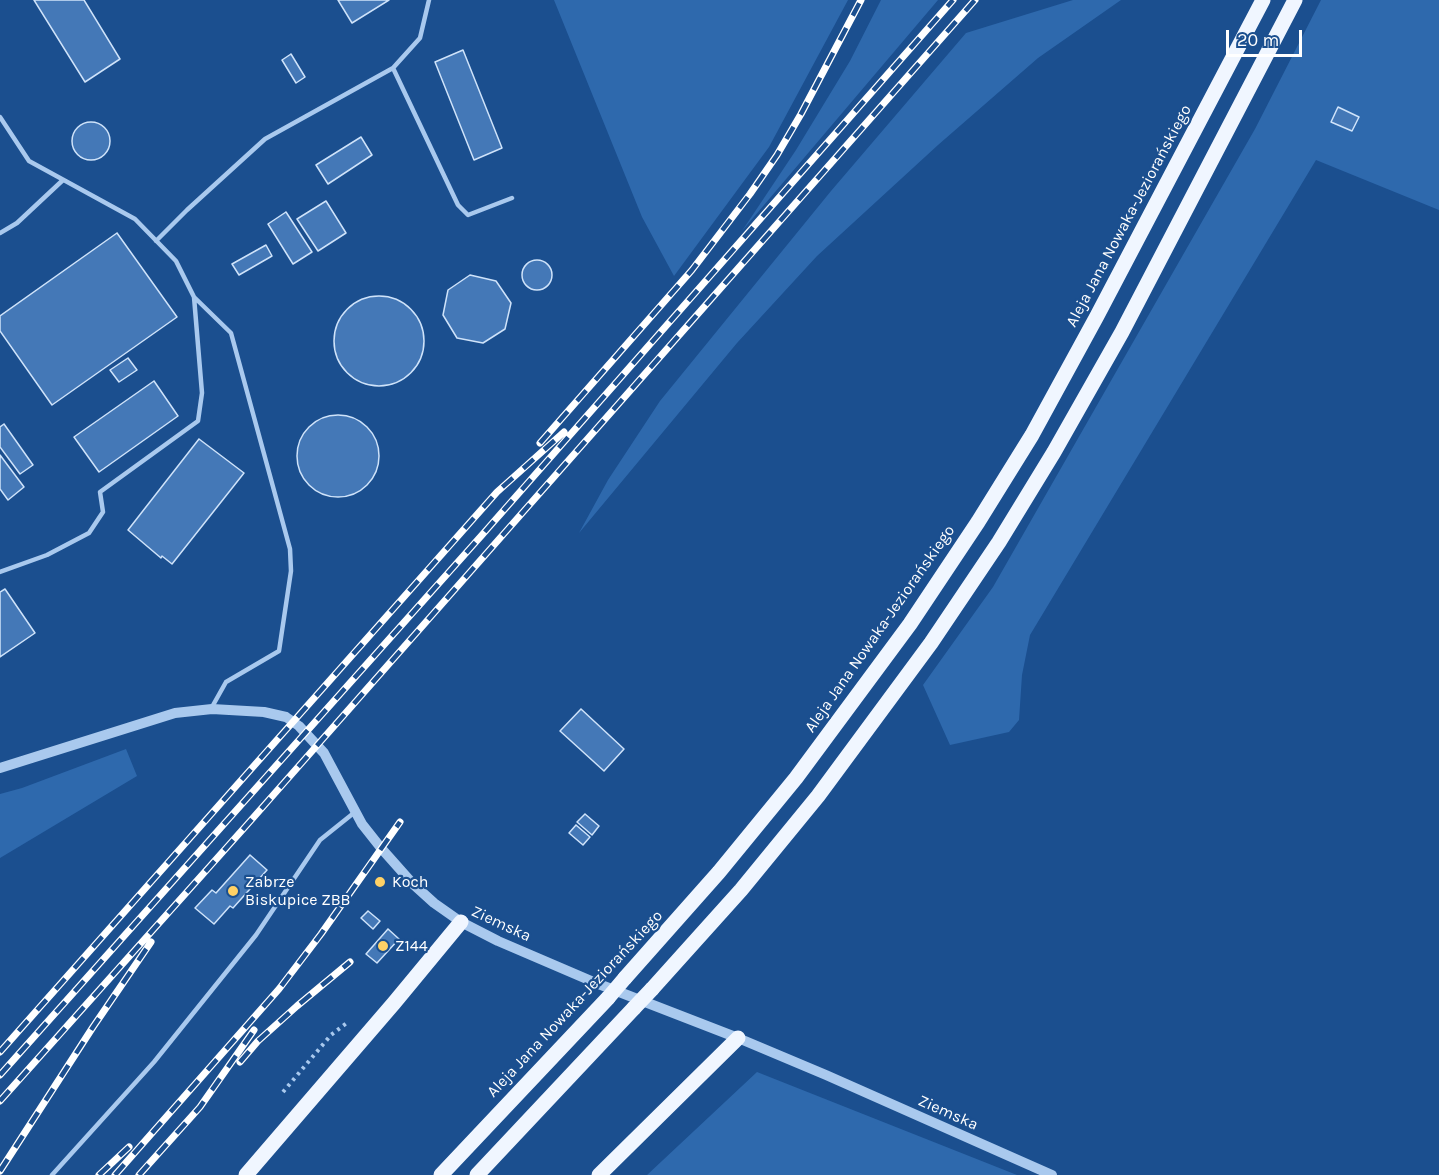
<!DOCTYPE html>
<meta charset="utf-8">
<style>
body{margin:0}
#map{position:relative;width:1439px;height:1175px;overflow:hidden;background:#1b4f8f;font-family:Karla,sans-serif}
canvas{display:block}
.scale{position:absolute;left:1226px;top:30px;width:76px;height:27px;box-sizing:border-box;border:3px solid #fff;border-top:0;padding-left:8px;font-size:18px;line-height:21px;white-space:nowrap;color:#fff;-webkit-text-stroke:4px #1b4f8f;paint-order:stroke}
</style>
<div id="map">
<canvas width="1439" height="1175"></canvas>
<div class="scale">20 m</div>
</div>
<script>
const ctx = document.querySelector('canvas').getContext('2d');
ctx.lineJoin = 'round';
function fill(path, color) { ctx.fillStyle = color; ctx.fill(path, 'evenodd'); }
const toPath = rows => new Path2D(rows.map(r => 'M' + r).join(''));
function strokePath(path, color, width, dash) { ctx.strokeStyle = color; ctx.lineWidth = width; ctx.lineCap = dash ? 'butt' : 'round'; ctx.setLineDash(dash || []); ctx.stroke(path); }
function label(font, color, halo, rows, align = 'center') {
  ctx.font = font + ' Karla,sans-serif'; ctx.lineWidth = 4.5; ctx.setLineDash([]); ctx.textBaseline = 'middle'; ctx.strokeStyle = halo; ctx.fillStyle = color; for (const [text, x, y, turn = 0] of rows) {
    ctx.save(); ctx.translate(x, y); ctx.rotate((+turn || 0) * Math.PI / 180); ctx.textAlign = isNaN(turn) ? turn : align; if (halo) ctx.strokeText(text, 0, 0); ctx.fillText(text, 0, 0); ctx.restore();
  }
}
const green = toPath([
 [554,0,848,0,769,147,674,276,642,217],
 [881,0,938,0,742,231,796,150,850,61],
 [1073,0,1121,0,1038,58,938,145,817,256,737,343,579,533,608,480,660,401,831,191,966,33],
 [1321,0,1439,0,1439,210,1316,160,1030,635,1022,675,1019,720,1009,732,950,745,923,685,993,587,1255,129],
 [126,749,137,776,0,858,0,794,22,788],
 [757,1072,1017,1175,647,1175]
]);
const building = toPath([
 [34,0,84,0,120,59,85,82,34,0],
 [338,0,389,0,352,23,338,0],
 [463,50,502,148,474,160,435,62,463,50],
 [291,54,305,77,296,83,282,60,291,54],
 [1338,107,1359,117,1352,131,1331,122,1338,107],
 '72 141a19 19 0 1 1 38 0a19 19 0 1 1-38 0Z',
 [361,137,372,155,328,184,316,165,361,137],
 [326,201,346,233,318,251,297,219,326,201],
 [286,212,312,252,293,264,268,224,286,212],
 [117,233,177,317,52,405,0,331,0,316,117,233],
 [266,245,272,256,239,275,232,264,266,245],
 '522 275a15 15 0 1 1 30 0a15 15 0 1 1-30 0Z',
 [470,275,496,281,511,303,505,329,483,343,457,338,443,315,448,290,470,275],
 '334 341a45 45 0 1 1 90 0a45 45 0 1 1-90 0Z',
 [128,358,137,370,119,382,110,370,128,358],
 [154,381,178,416,99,472,74,437,154,381],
 '297 456a41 41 0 1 1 82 0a41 41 0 1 1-82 0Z',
 [4,424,33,465,20,474,0,447,0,427,4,424],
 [199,439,244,473,172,564,162,556,161,558,128,530,199,439],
 [0,455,24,487,8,500,0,489,0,455],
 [5,589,35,633,0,657,0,592,5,589],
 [581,709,624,749,604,771,560,731,581,709],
 [585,814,599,826,592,835,577,822,585,814],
 [576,825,590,837,583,845,569,833,576,825],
 [250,855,267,870,233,908,230,906,214,924,195,908,212,890,216,893,250,855],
 [368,911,380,921,373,929,361,918,368,911],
 [388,929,399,939,377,963,366,954,388,929]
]);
const path = toPath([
 [283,1092,331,1035,348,1022]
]);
const service = toPath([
 [393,68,458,205,468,215,512,198],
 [0,117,29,161,135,219,176,261,194,297,202,393,198,421,100,492,103,512,89,533,47,555,0,572],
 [0,233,17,223,63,180],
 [156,241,187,210,265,139,393,68,420,38,429,0],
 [194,297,231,333,290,549,291,571,279,651,226,682,212,707],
 [52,1175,154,1062,256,935,320,840,355,812]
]);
const tertiary = toPath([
 [0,768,175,713,212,709,264,712,286,717,299,726,324,753,362,824,381,848,413,884,434,903,461,922,498,941,596,983,738,1038,826,1075,1052,1175]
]);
const primary = toPath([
 [625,978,719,872,796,778,910,624,978,522,1032,435,1097,316,1263,0],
 [652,989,741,890,818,796,931,643,999,542,1054,452,1122,332,1295,0],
 [246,1175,394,1003,461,922],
 [441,1175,608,998],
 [477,1175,634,1008],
 [599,1175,738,1038]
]);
const rail = toPath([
 [540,443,692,270,750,194,777,155,801,114,861,0],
 [0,1052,497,492,564,432],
 [240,1062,258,1041,297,1006,350,962],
 [0,1075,482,535,953,0],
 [0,1101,245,827,975,0],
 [0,1171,93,1027,151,942],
 [99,1175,129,1147],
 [115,1175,279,989,321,934,400,822],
 [139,1175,200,1107,254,1030]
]);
const primaryBridge = toPath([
 [608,998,625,978],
 [634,1008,652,989]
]);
const markers = [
 [380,882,6,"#ffd166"],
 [233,891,6,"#ffd166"],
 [383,946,6,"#ffd166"]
];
const streetNames = [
 ["Aleja Jana Nowaka-Jeziorańskiego",1129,216,-62],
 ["Aleja Jana Nowaka-Jeziorańskiego",880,629,-55],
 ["Ziemska",501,924,25],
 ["Aleja Jana Nowaka-Jeziorańskiego",575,1004,-47],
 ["Ziemska",948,1113,24]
];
const poiNames = [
 ["Zabrze",245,882],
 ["Biskupice ZBB",245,900],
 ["Koch",392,882],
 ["Z144",395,946]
];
fill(green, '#2e69ad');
fill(building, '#4478b7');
strokePath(building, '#cfe3fa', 1.5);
strokePath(path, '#a9c9ee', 4, [3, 4.5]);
strokePath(service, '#a9c9ee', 4.5);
strokePath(tertiary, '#a9c9ee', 10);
strokePath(primary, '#f0f6ff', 15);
strokePath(rail, '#fff', 7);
strokePath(rail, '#1b4f8f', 4.5, [14]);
strokePath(primaryBridge, '#f0f6ff', 15);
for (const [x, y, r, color] of markers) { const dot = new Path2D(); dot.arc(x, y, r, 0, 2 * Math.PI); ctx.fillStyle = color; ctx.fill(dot); strokePath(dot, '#1b4f8f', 2); }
label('16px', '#fff', '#1b4f8f', streetNames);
label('16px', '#fff', '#1b4f8f', poiNames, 'left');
</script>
